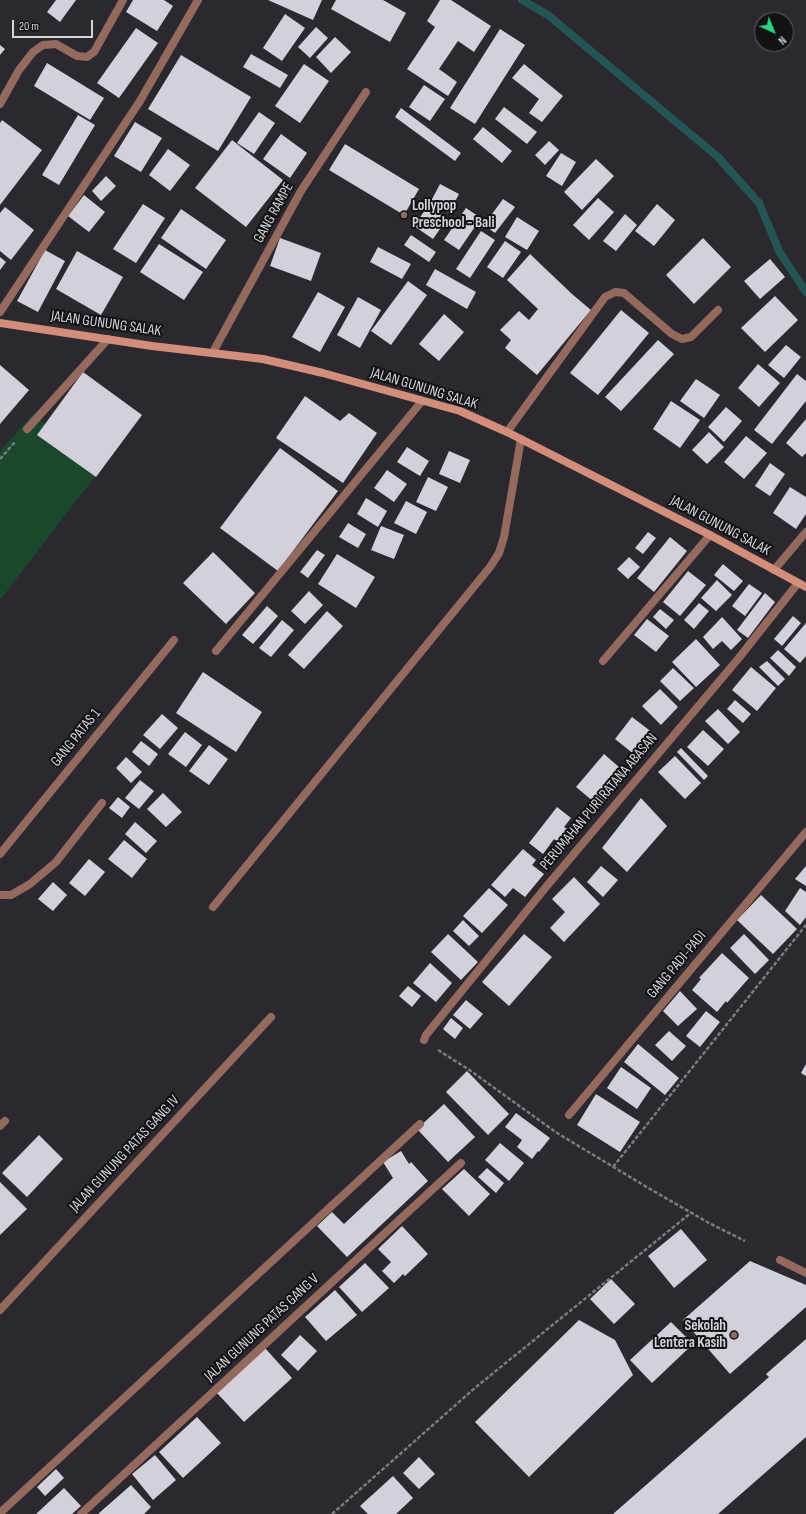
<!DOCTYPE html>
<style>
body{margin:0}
#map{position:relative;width:806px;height:1514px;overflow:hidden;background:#2b282f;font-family:"Sofia Sans Condensed",sans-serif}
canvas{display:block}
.north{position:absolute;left:754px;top:12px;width:40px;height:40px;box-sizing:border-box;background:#121114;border:1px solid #605f62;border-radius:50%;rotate:136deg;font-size:11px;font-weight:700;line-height:16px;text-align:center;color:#d5d3d8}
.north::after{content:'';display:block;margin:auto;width:14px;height:18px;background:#28d885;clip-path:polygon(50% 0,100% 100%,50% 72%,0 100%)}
.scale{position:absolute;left:12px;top:20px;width:81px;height:18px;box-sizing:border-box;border:2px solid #d5d3d8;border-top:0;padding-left:5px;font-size:12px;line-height:14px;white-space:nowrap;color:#d5d3d8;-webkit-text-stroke:3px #121114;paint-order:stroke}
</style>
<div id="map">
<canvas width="806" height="1514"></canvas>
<div class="north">N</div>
<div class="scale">20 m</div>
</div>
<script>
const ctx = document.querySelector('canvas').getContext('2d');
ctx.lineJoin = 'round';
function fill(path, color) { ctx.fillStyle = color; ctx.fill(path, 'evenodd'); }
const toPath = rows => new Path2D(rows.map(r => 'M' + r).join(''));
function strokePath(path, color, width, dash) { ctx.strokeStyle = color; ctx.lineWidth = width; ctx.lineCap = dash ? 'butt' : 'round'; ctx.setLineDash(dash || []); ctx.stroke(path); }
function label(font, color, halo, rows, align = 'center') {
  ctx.font = font + ' "Sofia Sans Condensed",sans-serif'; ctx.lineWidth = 4; ctx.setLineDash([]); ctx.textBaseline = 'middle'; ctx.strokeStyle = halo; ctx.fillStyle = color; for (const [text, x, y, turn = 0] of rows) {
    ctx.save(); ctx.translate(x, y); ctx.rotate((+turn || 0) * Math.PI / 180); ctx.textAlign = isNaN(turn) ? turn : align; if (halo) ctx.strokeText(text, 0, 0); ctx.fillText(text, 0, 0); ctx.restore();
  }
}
const green = toPath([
 [34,413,97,474,0,600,0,451]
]);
const stream = toPath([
 [522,0,548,15,718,157,759,203,780,253,806,292]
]);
const building = toPath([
 [56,0,76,0,60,22,47,12],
 [133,0,164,0,173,6,157,31,126,12],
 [268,0,322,0,313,20],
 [336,0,383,0,406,13,390,42,331,9],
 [440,0,451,0,491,26,474,52,458,41,439,69,457,82,448,96,407,69,435,27,427,21],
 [285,14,305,28,282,61,263,48],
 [316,27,328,38,310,58,298,47],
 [136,28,158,43,119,98,97,83],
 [500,29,525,45,475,124,450,108],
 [335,37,351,52,331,73,316,57],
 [0,45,5,49,0,55],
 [251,54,288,75,280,88,243,67],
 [181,55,251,97,218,151,148,109],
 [47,63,104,98,90,120,34,86],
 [304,64,329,81,300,123,275,106],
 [524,64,563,96,542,122,529,113,539,99,512,78],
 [424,85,445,99,430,121,409,107],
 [504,107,537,132,527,144,495,119],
 [401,108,461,153,455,161,395,117],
 [259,112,275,123,254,154,237,143],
 [78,115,95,125,59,185,42,175],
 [2,120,42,150,0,205,0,123],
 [135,122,162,138,141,172,114,156],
 [483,127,512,151,502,163,473,139],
 [281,134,307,153,290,178,263,159],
 [232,140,283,180,246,227,195,188],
 [549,141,559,150,545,165,535,155],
 [345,144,419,189,404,215,329,170],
 [168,149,190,165,170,191,149,175],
 [561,153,576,162,562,186,546,176],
 [596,159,614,176,582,210,564,192],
 [106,176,116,186,101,201,92,191],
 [440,184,459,194,449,213,430,203],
 [84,195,105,212,89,232,68,216],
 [598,198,614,212,589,240,573,225],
 [503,199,515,207,495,233,484,225],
 [143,204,165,218,136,263,113,249],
 [657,204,675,220,654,246,635,231],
 [428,206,447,219,433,239,414,226],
 [5,207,34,230,11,260,0,251,0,213],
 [466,208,481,218,459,250,444,240],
 [181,209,226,240,206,269,161,238],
 [625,214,637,225,616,251,603,241],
 [517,217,539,231,527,250,505,237],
 [481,231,495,240,470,278,456,269],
 [411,235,436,252,429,262,404,245],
 [280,238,321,253,311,281,270,266],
 [703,238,731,267,694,304,666,275],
 [505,241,521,252,503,278,487,267],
 [159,244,203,272,184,300,140,272],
 [378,247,411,264,402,279,370,262],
 [45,250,65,261,38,312,17,301],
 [77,251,123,277,101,315,56,289],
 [530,254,572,294,591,310,537,375,505,348,511,340,500,330,519,311,529,320,538,309,507,280],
 [0,257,6,262,0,270],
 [770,259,785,277,760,299,744,281],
 [435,269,476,292,467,309,426,285],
 [408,281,427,295,391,345,371,331],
 [318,292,345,307,320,352,292,337],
 [775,296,798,320,765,352,741,328],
 [358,297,381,310,360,348,337,335],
 [621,310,649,333,598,395,570,373],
 [444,314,464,332,439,361,419,344],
 [658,340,674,354,621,411,605,397],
 [786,345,801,357,784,378,768,365],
 [758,364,780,383,759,407,738,388],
 [0,365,29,390,0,424],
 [83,372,142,415,96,477,37,435],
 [797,374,806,381,806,401,772,444,754,430],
 [696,379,720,395,704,418,680,401],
 [305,396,340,421,349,413,377,433,343,483,276,438],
 [671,401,700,420,680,448,653,429],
 [726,407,742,421,724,442,708,427],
 [806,419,806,453,802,457,786,443],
 [709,432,724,447,707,464,692,450],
 [746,436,767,453,744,479,724,462],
 [407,447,429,461,420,476,397,462],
 [280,448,338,491,278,571,220,528],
 [449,451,470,460,460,483,439,474],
 [770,463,785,474,770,496,755,486],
 [387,470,407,484,394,502,374,488],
 [428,477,448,487,436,511,416,502],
 [790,487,806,497,806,514,796,529,773,513],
 [366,498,387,511,378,527,357,514],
 [406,501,427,512,416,534,394,523],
 [348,523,366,534,358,548,339,537],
 [381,526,404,535,394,559,371,550],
 [648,532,656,538,643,554,635,548],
 [670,537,687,551,654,592,637,578],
 [317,550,325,555,308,578,300,572],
 [213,552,255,593,226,624,183,583],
 [337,554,375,577,356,608,318,584],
 [629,557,640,567,628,579,617,569],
 [723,564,743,581,734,591,714,575],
 [688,571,706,585,680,616,663,602],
 [717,580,732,595,716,611,701,598],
 [749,584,762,593,745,616,732,606],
 [309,591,323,605,305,624,291,611],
 [765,593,775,602,748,638,737,630],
 [699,603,709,611,694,629,684,620],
 [267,606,278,616,253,644,242,635],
 [660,609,674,620,666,629,653,617],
 [327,611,343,626,304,669,288,655],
 [793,616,801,623,782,646,774,639],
 [722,617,742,639,731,650,722,641,713,649,703,637],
 [647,619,669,636,656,652,634,635],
 [282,620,294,630,271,657,259,648],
 [806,623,806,656,800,663,784,649],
 [696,639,720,665,696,687,672,662],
 [778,650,796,667,789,676,770,658],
 [767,661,785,679,778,686,759,667],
 [751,667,776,688,757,711,732,690],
 [673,668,694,688,680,701,660,681],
 [203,672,262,712,236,752,176,713],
 [660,689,678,707,661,725,642,706],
 [735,700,751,714,743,723,727,709],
 [718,709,740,732,728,744,705,721],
 [162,714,178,728,160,749,143,735],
 [632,717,653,733,635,755,615,739],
 [703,730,724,749,708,766,687,747],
 [185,732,202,745,186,767,168,754],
 [141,741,158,754,149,766,132,752],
 [209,745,228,759,209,785,189,771],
 [681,748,708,776,704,780,677,752],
 [604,754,628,775,600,807,576,787],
 [675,756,701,783,685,799,658,772],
 [126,757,142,772,131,783,116,768],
 [140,780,154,791,139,809,125,798],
 [163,793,182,812,166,827,147,809],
 [118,797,130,807,122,818,109,808],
 [641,798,667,826,627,872,602,848],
 [557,807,571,818,564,827,576,834,565,847,554,839,543,854,529,843],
 [135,822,157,841,146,853,125,834],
 [124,840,147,859,132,878,108,859],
 [523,849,536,860,532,865,544,874,525,897,513,888,505,897,491,885],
 [89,859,105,872,85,896,69,883],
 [601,866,618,880,603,897,587,882],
 [806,866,806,886,795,879],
 [574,877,600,904,564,942,550,928,565,912,552,899],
 [53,882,67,895,53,911,38,899],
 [489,888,508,905,482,933,463,916],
 [800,888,806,892,806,917,800,925,785,911],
 [761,895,797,929,773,954,737,920],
 [463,920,479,936,469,946,453,931],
 [448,934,478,962,461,980,431,952],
 [524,934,552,957,509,1006,482,982],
 [744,934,769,960,755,974,730,948],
 [722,953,749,978,727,1003,726,1001,717,1012,692,990,701,979,699,978],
 [430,963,452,983,436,1002,413,983],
 [408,986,421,996,412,1007,399,996],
 [680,991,697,1009,678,1026,663,1011],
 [466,1000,483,1014,470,1029,453,1015],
 [706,1011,720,1022,700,1047,686,1036],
 [451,1018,463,1028,455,1039,443,1029],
 [669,1031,686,1046,672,1061,655,1045],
 [638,1044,679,1078,665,1095,624,1062],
 [806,1064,806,1076,801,1073],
 [621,1067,651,1088,637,1109,607,1088],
 [467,1071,509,1114,488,1135,446,1092],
 [596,1094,640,1122,620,1152,577,1125],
 [444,1104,475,1137,448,1162,417,1129],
 [516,1113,550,1138,539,1152,538,1151,532,1159,517,1147,522,1140,505,1127],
 [39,1135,63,1159,27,1197,2,1173],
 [500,1143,524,1163,509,1181,485,1160],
 [401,1151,409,1164,411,1162,428,1181,347,1257,317,1226,332,1212,344,1224,393,1178,383,1162],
 [487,1168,504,1183,496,1193,478,1177],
 [464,1169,490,1194,469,1216,442,1189],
 [0,1182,27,1209,0,1235],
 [402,1226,428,1254,405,1276,403,1274,394,1283,382,1271,391,1262,378,1249],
 [681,1229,707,1260,674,1288,648,1256],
 [750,1261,806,1285,806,1307,730,1374,683,1320],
 [365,1263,389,1288,362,1312,339,1287],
 [611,1279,635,1304,614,1324,590,1299],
 [335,1290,357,1315,326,1341,305,1317],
 [579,1320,615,1340,633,1375,529,1477,475,1422],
 [671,1322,693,1344,652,1383,630,1360],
 [300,1335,317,1351,298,1371,281,1355],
 [806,1339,806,1437,718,1514,613,1514,769,1377,766,1374],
 [265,1348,292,1378,244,1422,216,1392],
 [197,1417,221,1443,183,1478,159,1452],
 [155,1455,176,1480,153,1500,132,1474],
 [419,1457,435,1474,419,1489,403,1473],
 [56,1469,64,1478,45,1496,37,1487],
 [393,1476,413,1498,396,1514,368,1514,360,1506],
 [131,1485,151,1507,144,1514,98,1514],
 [64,1488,81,1506,72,1514,36,1514]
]);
const path = toPath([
 [0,459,15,442],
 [438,1050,468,1069,557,1133,650,1189,709,1223,745,1241],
 [613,1167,806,925],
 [332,1514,476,1387,692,1212]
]);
const lane = toPath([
 [780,1260,806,1273]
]);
const street = toPath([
 [0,104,19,70,33,52,43,45,56,44,77,56,87,57,94,52,123,0],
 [0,312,140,101,198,0],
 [213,352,301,191,366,92],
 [27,429,108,339],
 [507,432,605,297,615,292,624,293,672,334,682,339,691,337,718,310],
 [774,570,806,532],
 [216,651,422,401],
 [603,661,710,535],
 [0,854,174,640],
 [0,895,11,895,30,884,56,862,102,803],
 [213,907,490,567,499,553,504,537,521,439],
 [424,1040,426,1035,546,887,738,659,798,583],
 [569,1115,806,832],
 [0,1126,5,1121],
 [0,1310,271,1017],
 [0,1513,420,1124],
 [81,1514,461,1163]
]);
const secondary = toPath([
 [0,323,152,346,263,359,323,373,460,411,507,432,710,535,806,587]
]);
const markers = [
 [404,215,4,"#8d6e63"],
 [734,1335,4,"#8d6e63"]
];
const poiNames = [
 ["Lollypop",412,206],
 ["Preschool - Bali",412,223],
 ["Sekolah",726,1326,"right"],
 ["Lentera Kasih",726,1343,"right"]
];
const streetNames = [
 ["GANG RAMPE",274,213,-61],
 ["JALAN GUNUNG SALAK",106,324,8],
 ["JALAN GUNUNG SALAK",424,389,17],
 ["JALAN GUNUNG SALAK",720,526,28],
 ["GANG PATAS 1",76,738,-51],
 ["PERUMAHAN PURI RATANA ABASAN",599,802,-50],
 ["GANG PADI-PADI",677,965,-50],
 ["JALAN GUNUNG PATAS GANG IV",125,1154,-47],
 ["JALAN GUNUNG PATAS GANG V",262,1328,-43]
];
fill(green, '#19482d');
strokePath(stream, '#245454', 8);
fill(building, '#d4d0da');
strokePath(path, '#7d7a80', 2.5, [4, 2]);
strokePath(lane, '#956a5e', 8);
strokePath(street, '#956a5e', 8);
strokePath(secondary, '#d28e7b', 8);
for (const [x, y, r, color] of markers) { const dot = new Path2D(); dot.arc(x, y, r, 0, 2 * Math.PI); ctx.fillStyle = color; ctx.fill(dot); strokePath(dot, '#121114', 1.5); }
label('bold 15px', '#d5d3d8', '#121114', poiNames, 'left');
label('15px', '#d5d3d8', '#121114', streetNames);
</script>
